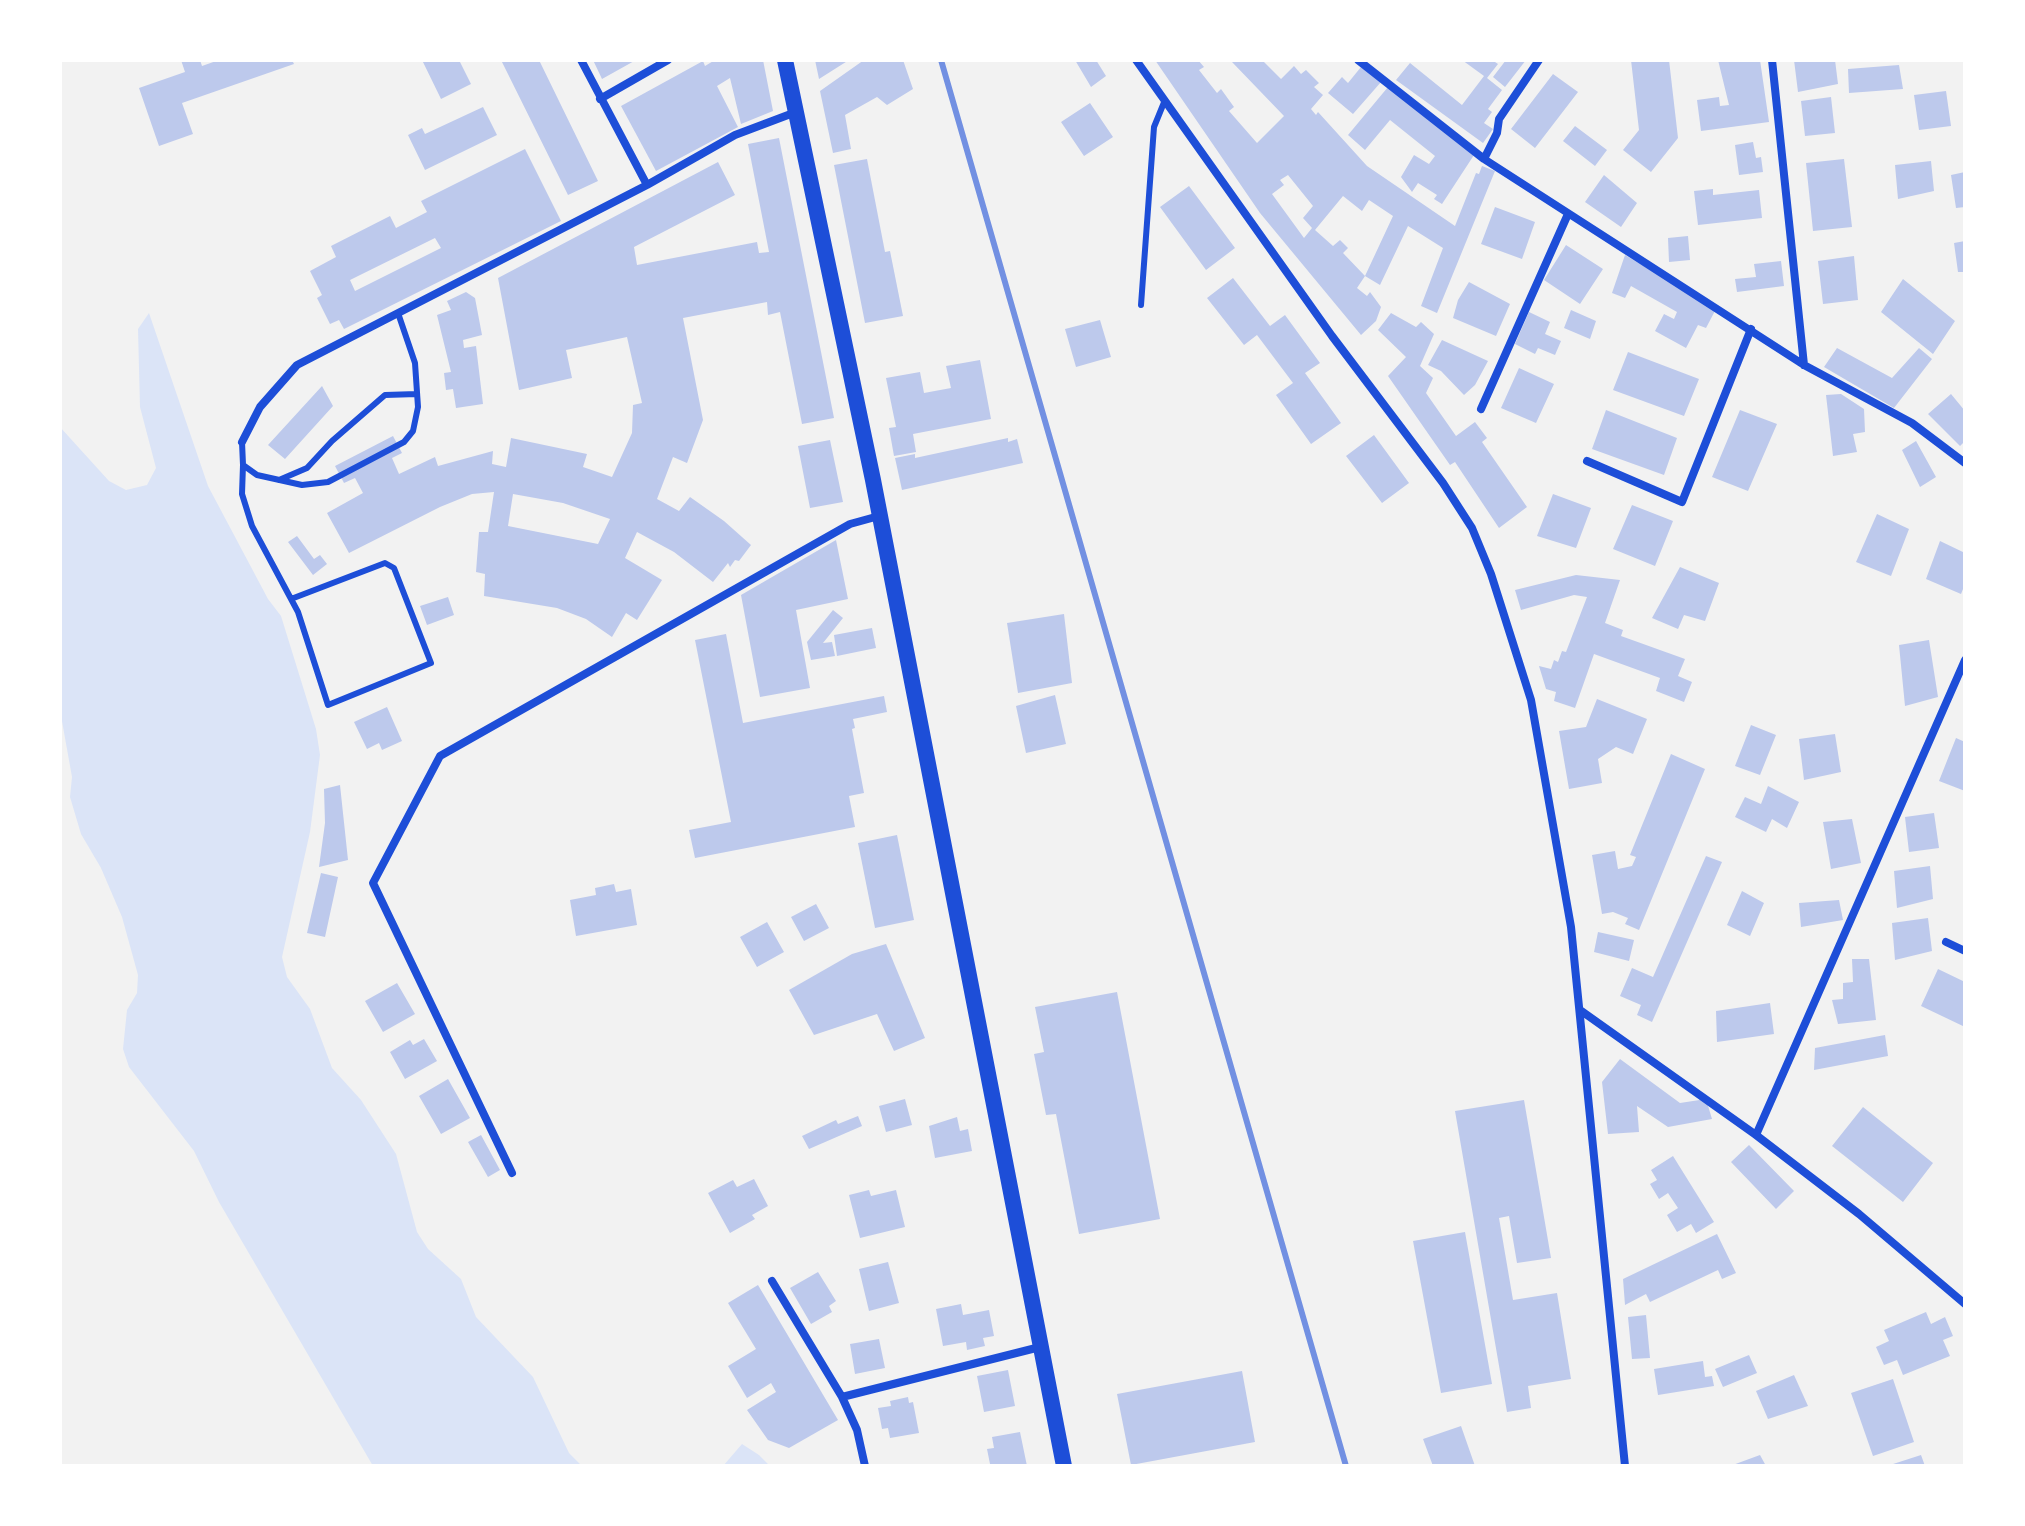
<!DOCTYPE html>
<style>
body{margin:0}
#map{position:relative;width:2025px;height:1526px;overflow:hidden;background:#f2f2f2;font-family:"Noto Serif",serif}
canvas{display:block}
.frame{position:absolute;inset:0;border:62px solid #fff;pointer-events:none}
</style>
<div id="map">
<canvas width="2025" height="1526"></canvas>
<div class="frame"></div>
</div>
<script>
const ctx = document.querySelector('canvas').getContext('2d');
ctx.lineJoin = 'round';
function fill(path, color) { ctx.fillStyle = color; ctx.fill(path, 'evenodd'); }
const toPath = rows => new Path2D(rows.map(r => 'M' + r).join(''));
function strokePath(path, color, width, dash) { ctx.strokeStyle = color; ctx.lineWidth = width; ctx.lineCap = dash ? 'butt' : 'round'; ctx.setLineDash(dash || []); ctx.stroke(path); }
const green = toPath([
 [149,313,208,486,268,599,281,616,316,729,320,755,310,832,282,957,287,977,310,1009,332,1068,361,1100,396,1154,417,1232,428,1249,461,1279,476,1317,533,1377,569,1453,582,1466,373,1466,219,1202,194,1151,129,1067,123,1049,127,1010,137,993,138,975,122,917,101,868,81,834,70,797,72,777,60,710,60,427,109,481,126,490,147,485,156,468,140,407,138,329],
 [742,1444,759,1455,770,1466,723,1466]
]);
const building = toPath([
 [181,60,200,60,202,66,219,60,292,60,294,64,182,103,193,134,159,146,139,88,185,72],
 [422,60,459,60,471,84,441,99],
 [501,60,539,60,598,181,568,195],
 [593,60,636,60,602,79],
 [715,60,763,60,773,111,741,124,730,78,717,86,738,127,656,171,621,106,703,61,705,66],
 [815,60,849,60,819,79],
 [864,60,903,60,913,89,887,105,877,97,845,115,851,149,833,153,820,91],
 [1075,60,1096,60,1106,76,1091,87],
 [1155,60,1198,60,1204,67,1199,70,1217,93,1221,89,1234,107,1229,111,1257,143,1284,116,1232,62,1262,60,1281,79,1294,66,1301,74,1306,70,1319,83,1314,87,1323,95,1311,109,1316,115,1318,112,1367,166,1455,226,1476,173,1479,174,1482,166,1495,171,1437,313,1421,306,1443,248,1408,226,1380,285,1365,276,1357,288,1367,296,1370,292,1381,307,1376,321,1361,335,1260,213],
 [1288,175,1313,206,1303,218,1312,228,1304,238,1272,194,1284,185,1280,180],
 [1343,196,1362,211,1369,200,1393,216,1365,276,1343,253,1348,248,1340,240,1333,246,1315,230],
 [1462,60,1492,60,1498,64,1487,78,1502,90,1488,109,1492,112,1484,123,1493,129,1483,143,1396,80,1410,63,1462,105,1484,76],
 [1506,60,1526,60,1505,87,1493,77],
 [1631,60,1669,60,1678,138,1651,172,1623,150,1639,130],
 [1718,60,1760,60,1769,122,1701,131,1697,100,1719,97,1720,106,1729,105],
 [1794,60,1835,60,1838,84,1798,92],
 [1899,65,1903,89,1849,93,1848,69],
 [1361,67,1381,82,1353,114,1328,93,1342,77,1348,83],
 [1553,74,1578,92,1535,148,1511,129],
 [1388,87,1474,155,1442,204,1434,199,1437,195,1418,183,1412,192,1401,177,1414,155,1429,164,1435,156,1390,120,1365,150,1348,135],
 [1946,91,1951,126,1919,130,1914,95],
 [1831,97,1835,133,1805,136,1801,101],
 [1090,103,1113,137,1084,156,1061,122],
 [483,107,497,135,425,170,408,135,422,128,425,134],
 [1575,126,1607,150,1595,166,1563,141],
 [779,138,834,418,802,424,780,312,768,315,767,302,683,318,703,420,687,463,673,457,657,499,679,511,690,497,724,521,751,545,739,561,735,560,730,567,728,563,713,582,674,552,637,532,625,558,662,580,637,620,626,613,612,637,586,619,557,608,484,596,485,574,476,572,479,532,488,532,494,492,472,494,440,507,349,553,327,513,363,493,355,478,344,483,335,466,393,436,402,453,392,458,399,474,435,457,438,466,493,451,492,464,506,467,511,438,587,454,583,467,612,477,632,433,633,405,642,403,627,337,566,350,572,378,519,390,498,278,718,162,735,195,634,247,637,265,757,242,759,253,769,252,748,144],
 [513,494,563,503,610,519,598,544,508,526],
 [1753,142,1756,158,1761,157,1763,172,1739,175,1735,145],
 [525,149,561,221,344,329,339,320,330,324,317,298,322,295,310,271,336,257,331,246,390,216,396,228,427,212,421,201],
 [435,238,441,248,355,291,350,280],
 [867,159,885,252,890,251,903,316,865,323,834,165],
 [1844,159,1852,227,1813,231,1806,163],
 [1931,161,1934,191,1898,199,1895,165],
 [1965,172,1965,207,1956,208,1951,175],
 [1604,175,1637,203,1621,227,1585,202],
 [1189,186,1235,248,1206,270,1160,207],
 [1713,189,1713,195,1759,190,1762,218,1698,225,1694,191],
 [1495,207,1535,222,1522,259,1481,244],
 [1688,236,1690,260,1669,262,1668,238],
 [1965,241,1965,272,1958,272,1954,243],
 [1566,245,1603,269,1580,304,1544,280],
 [1625,255,1716,309,1706,328,1698,325,1686,348,1655,331,1664,314,1674,319,1677,312,1631,286,1625,298,1612,293],
 [1854,256,1858,300,1823,304,1818,261],
 [1781,261,1784,286,1737,292,1735,279,1756,277,1754,264],
 [1233,278,1270,326,1285,315,1320,363,1305,373,1341,423,1311,444,1276,395,1293,383,1257,335,1244,345,1207,298],
 [1903,279,1955,321,1933,354,1881,312],
 [1469,282,1510,304,1496,336,1453,318,1458,300],
 [466,292,475,298,482,335,463,340,464,348,476,346,483,404,456,408,453,389,446,390,444,373,451,372,437,315,451,310,447,301],
 [1571,310,1596,321,1590,339,1564,328],
 [1529,312,1550,322,1545,334,1561,341,1555,355,1538,348,1535,354,1515,344],
 [1391,313,1416,327,1421,322,1434,334,1420,366,1433,378,1426,393,1456,436,1475,422,1487,438,1482,442,1527,507,1499,528,1455,462,1450,465,1388,376,1406,357,1378,330],
 [1100,320,1111,357,1076,367,1065,329],
 [1442,340,1488,361,1475,385,1464,395,1441,371,1428,365],
 [1837,348,1892,378,1919,348,1932,359,1894,408,1824,367],
 [1628,352,1699,379,1684,416,1613,390],
 [980,360,991,419,913,434,916,452,894,456,889,428,896,427,886,378,920,372,924,393,951,388,946,366],
 [1519,368,1554,384,1536,423,1501,408],
 [322,386,333,406,285,459,268,445],
 [1841,394,1864,409,1865,432,1853,434,1857,452,1833,456,1826,395],
 [1951,394,1965,411,1965,441,1960,446,1928,414],
 [1606,410,1677,438,1664,475,1592,449],
 [1740,410,1777,424,1748,491,1712,477],
 [1374,435,1409,483,1382,503,1346,456],
 [1008,438,1008,442,1017,439,1023,463,902,490,895,458,915,454,915,458],
 [830,440,843,502,810,508,798,446],
 [1916,441,1936,477,1920,487,1902,450],
 [1553,494,1591,508,1576,548,1537,536],
 [1632,505,1673,521,1655,566,1613,549],
 [1877,514,1909,529,1891,576,1856,562],
 [297,536,314,559,320,555,327,564,313,575,288,542],
 [836,540,848,599,796,610,810,688,760,697,741,595],
 [1940,541,1965,553,1965,584,1961,594,1926,579],
 [1680,567,1719,583,1705,621,1684,615,1678,629,1652,618],
 [1576,575,1620,580,1605,623,1623,630,1621,636,1685,659,1678,676,1692,682,1684,702,1656,691,1660,678,1594,654,1575,708,1554,701,1556,692,1546,689,1539,666,1551,669,1554,660,1558,662,1562,651,1566,652,1587,597,1574,595,1521,610,1515,590],
 [448,597,454,615,427,625,420,606],
 [833,610,843,618,823,643,832,642,835,656,811,660,807,642],
 [1064,614,1072,683,1018,693,1007,623],
 [872,628,876,648,837,656,834,635],
 [726,634,743,723,884,696,887,712,853,719,855,728,852,729,864,793,849,796,855,827,695,858,689,830,731,822,695,640],
 [1929,640,1938,697,1905,706,1899,645],
 [1055,695,1066,744,1026,753,1016,706],
 [1597,699,1647,719,1633,754,1616,747,1598,759,1602,783,1569,789,1559,731,1586,727],
 [387,707,402,741,382,750,379,743,367,749,354,722],
 [1751,725,1776,735,1760,775,1735,766],
 [1835,734,1841,772,1804,780,1799,739],
 [1956,738,1965,742,1965,791,1939,781],
 [1671,754,1705,769,1639,930,1625,924,1628,918,1613,912,1602,914,1592,855,1615,851,1618,869,1632,866,1636,857,1630,855],
 [340,785,348,860,319,867,325,823,324,789],
 [1768,786,1799,802,1787,828,1772,819,1766,832,1735,817,1745,797,1761,804],
 [1934,813,1939,848,1909,852,1905,817],
 [1852,819,1861,863,1831,869,1823,822],
 [897,835,914,920,875,928,858,843],
 [1706,856,1722,862,1652,1022,1637,1015,1641,1005,1620,996,1632,968,1653,977],
 [1930,866,1933,899,1897,908,1894,871],
 [321,873,338,877,325,937,307,933],
 [614,884,616,892,631,889,637,925,576,936,570,900,596,895,595,888],
 [1742,891,1764,903,1750,936,1727,925],
 [1839,900,1843,920,1801,927,1799,903],
 [816,904,829,928,804,941,791,917],
 [1928,918,1932,951,1895,960,1892,923],
 [767,922,784,952,757,967,740,937],
 [1598,932,1634,940,1629,961,1594,952],
 [886,944,925,1038,894,1051,877,1014,814,1035,789,990,852,954],
 [1852,959,1869,959,1876,1020,1838,1024,1832,1000,1843,999,1843,983,1853,982],
 [1938,969,1965,982,1965,1027,1921,1006],
 [397,983,415,1014,383,1032,365,1001],
 [1117,992,1160,1219,1079,1234,1056,1114,1046,1115,1034,1054,1044,1052,1035,1007],
 [1770,1003,1774,1034,1717,1042,1716,1011],
 [1885,1035,1888,1056,1814,1070,1815,1048],
 [424,1039,437,1061,405,1079,390,1052,410,1040,413,1045],
 [1620,1059,1680,1103,1706,1099,1712,1119,1668,1127,1637,1106,1639,1132,1608,1134,1602,1082],
 [448,1079,470,1118,441,1134,419,1096],
 [905,1099,912,1125,886,1132,879,1106],
 [1524,1100,1551,1258,1517,1263,1509,1216,1499,1218,1513,1300,1557,1293,1571,1379,1528,1386,1531,1408,1507,1412,1455,1111],
 [1863,1107,1933,1163,1903,1202,1832,1146],
 [858,1116,862,1126,809,1149,802,1136,836,1120,838,1124],
 [957,1117,960,1131,968,1129,972,1151,935,1158,929,1126],
 [481,1135,500,1170,488,1177,468,1142],
 [1749,1145,1794,1191,1776,1209,1731,1162],
 [1673,1156,1714,1222,1696,1233,1691,1224,1677,1232,1667,1215,1678,1208,1668,1193,1659,1199,1650,1184,1657,1180,1651,1170],
 [754,1179,768,1206,752,1215,755,1219,730,1233,708,1193,733,1180,737,1187],
 [869,1190,871,1196,896,1190,905,1227,860,1238,849,1195],
 [1465,1232,1492,1384,1441,1393,1413,1241],
 [1717,1234,1736,1273,1722,1279,1718,1270,1650,1302,1646,1294,1625,1305,1623,1279],
 [888,1262,899,1303,869,1311,859,1269],
 [818,1272,836,1301,829,1306,832,1312,811,1324,790,1288],
 [758,1285,838,1420,789,1448,768,1440,747,1410,776,1392,771,1383,747,1398,728,1366,756,1349,728,1303],
 [961,1304,963,1315,989,1310,994,1336,983,1338,985,1346,967,1350,966,1342,943,1346,936,1309],
 [1926,1312,1931,1324,1945,1317,1953,1336,1943,1340,1950,1356,1903,1375,1897,1360,1884,1365,1876,1347,1889,1341,1884,1330],
 [1646,1315,1650,1358,1632,1359,1628,1317],
 [879,1339,885,1368,855,1374,850,1344],
 [1749,1355,1757,1373,1723,1387,1715,1369],
 [1703,1361,1705,1377,1712,1376,1714,1386,1658,1395,1654,1369],
 [1008,1370,1015,1406,984,1412,977,1376],
 [1242,1371,1255,1442,1131,1465,1117,1394],
 [1794,1375,1808,1406,1768,1419,1756,1391],
 [1893,1379,1914,1442,1873,1456,1851,1393],
 [908,1397,909,1403,913,1402,919,1433,890,1438,888,1428,882,1429,878,1408,891,1406,890,1401],
 [1461,1426,1475,1466,1433,1466,1423,1439],
 [1020,1432,1027,1466,990,1464,987,1449,994,1448,992,1437],
 [1760,1455,1766,1466,1730,1466],
 [1921,1455,1925,1466,1890,1466,1890,1465]
]);
const service = toPath([
 [1141,305,1154,127,1165,100],
 [242,442,243,465,257,475,302,485,328,482,404,442,413,431,418,407,415,363,398,313],
 [243,465,242,494,252,526,298,612,328,705,431,663,394,568,385,563,291,599],
 [279,480,307,468,332,441,385,395,417,394]
]);
const minor = toPath([
 [581,60,647,185],
 [1136,60,1332,336,1443,483,1472,528,1491,574,1531,700,1571,927,1625,1466],
 [1358,60,1484,159,1804,365,1912,423,1965,463],
 [1772,60,1804,365],
 [600,99,668,60],
 [1484,159,1497,133,1499,119,1539,60],
 [1481,409,1568,214],
 [242,442,260,407,297,365,647,185,735,135,796,112],
 [1587,461,1682,502,1751,329],
 [1946,942,1965,951],
 [1580,1010,1756,1135,1859,1214,1965,1304],
 [1756,1135,1965,660],
 [512,1173,373,883,440,756,850,524,879,516],
 [772,1281,842,1397,857,1430,865,1466],
 [842,1397,1040,1347]
]);
const secondary = toPath([
 [785,60,873,480,1064,1466]
]);
const rail = toPath([
 [941,60,1346,1466]
]);
fill(green, '#dbe4f7');
fill(building, '#bdc9ec');
strokePath(service, '#1d4ed8', 6);
strokePath(minor, '#1d4ed8', 8);
strokePath(secondary, '#1d4ed8', 16);
strokePath(rail, '#7290e2', 6);
</script>
